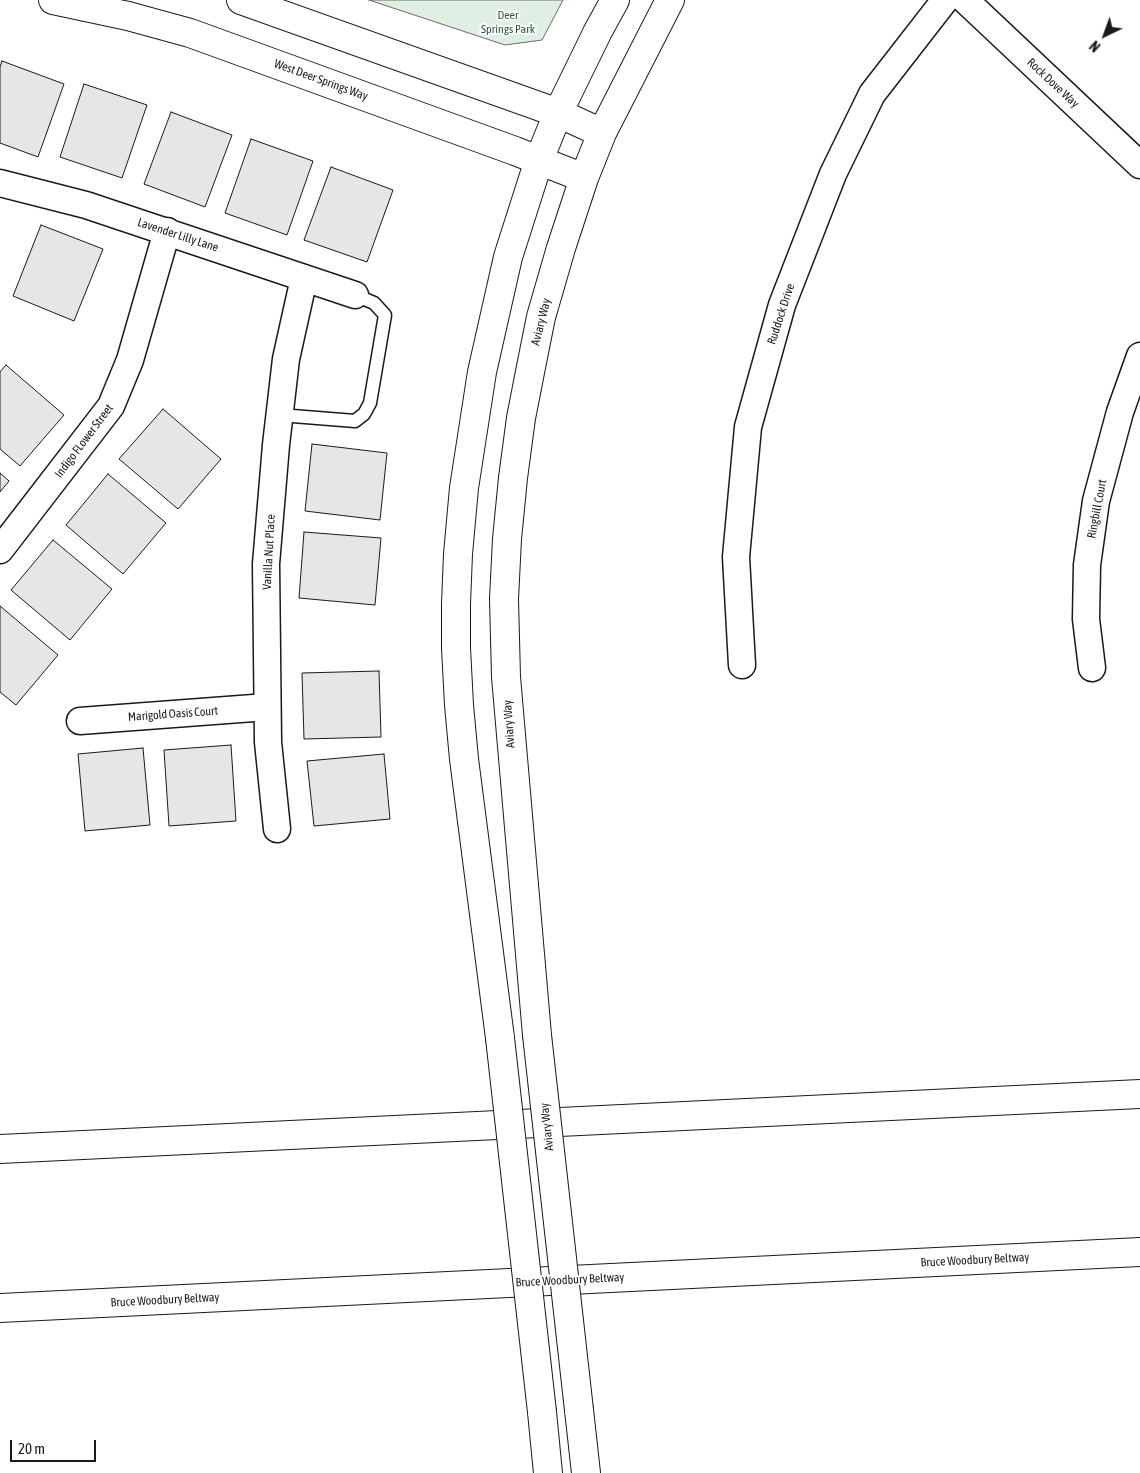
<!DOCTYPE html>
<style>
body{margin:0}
#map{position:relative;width:1140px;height:1473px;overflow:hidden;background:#fff;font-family:"Asap Condensed",sans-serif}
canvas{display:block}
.north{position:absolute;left:1080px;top:10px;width:50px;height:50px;-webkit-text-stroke:4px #fff;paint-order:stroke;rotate:222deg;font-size:14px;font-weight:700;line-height:20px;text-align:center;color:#1a1a1a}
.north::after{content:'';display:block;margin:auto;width:18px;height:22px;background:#1a1a1a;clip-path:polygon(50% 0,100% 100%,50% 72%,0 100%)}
.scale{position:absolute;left:10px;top:1440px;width:86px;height:22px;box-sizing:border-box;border:2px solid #1a1a1a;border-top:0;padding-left:6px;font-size:15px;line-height:18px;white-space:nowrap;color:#1a1a1a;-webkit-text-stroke:4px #fff;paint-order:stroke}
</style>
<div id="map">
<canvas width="1140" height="1473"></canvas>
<div class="north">N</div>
<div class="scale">20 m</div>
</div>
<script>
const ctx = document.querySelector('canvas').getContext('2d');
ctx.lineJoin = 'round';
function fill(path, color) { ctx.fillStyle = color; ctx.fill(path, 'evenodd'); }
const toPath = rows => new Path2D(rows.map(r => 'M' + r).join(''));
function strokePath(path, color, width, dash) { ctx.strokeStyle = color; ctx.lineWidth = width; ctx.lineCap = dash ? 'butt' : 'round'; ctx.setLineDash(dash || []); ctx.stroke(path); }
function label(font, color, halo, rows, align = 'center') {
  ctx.font = font + ' "Asap Condensed",sans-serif'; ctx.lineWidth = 4; ctx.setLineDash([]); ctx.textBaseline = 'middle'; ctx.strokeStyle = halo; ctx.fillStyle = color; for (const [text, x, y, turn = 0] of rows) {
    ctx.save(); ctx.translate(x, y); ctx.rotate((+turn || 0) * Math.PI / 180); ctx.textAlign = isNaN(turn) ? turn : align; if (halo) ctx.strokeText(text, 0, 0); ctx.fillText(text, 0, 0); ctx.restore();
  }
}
const green = toPath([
 [369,0,563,0,542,40,505,45,369,0]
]);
const building = toPath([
 [2,61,64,84,38,157,0,143,0,67,2,61],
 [84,84,147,105,122,178,60,157,84,84],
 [171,112,232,135,205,207,144,184,171,112],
 [251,139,313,161,287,235,225,213,251,139],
 [331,167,393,190,367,262,304,240,331,167],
 [41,225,103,249,74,321,13,296,41,225],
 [6,365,64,415,20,466,0,449,0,372,6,365],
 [163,409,221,459,178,509,119,459,163,409],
 [312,444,387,453,380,520,305,511,312,444],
 [0,473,9,481,0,492,0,473],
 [108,474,166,523,123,574,66,525,108,474],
 [304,532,381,538,375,605,299,598,304,532],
 [53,540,112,589,70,640,11,590,53,540],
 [0,606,58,655,16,705,0,692,0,606],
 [379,671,381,737,304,739,302,673,379,671],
 [231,745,236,821,169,826,164,750,231,745],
 [143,748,150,825,85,831,78,754,143,748],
 [384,754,390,819,314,826,307,761,384,754]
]);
const lane = toPath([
 [280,415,355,421,364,414,370,403,385,315,374,303,355,295]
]);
const street = toPath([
 [965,0,1140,165],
 [0,183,86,205,355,295],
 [0,550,111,406,130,360,167,231],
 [742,665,736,557,748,427,782,305,833,174,872,94,945,0],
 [1092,668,1086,619,1087,565,1096,501,1120,412,1140,356],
 [80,721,267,707],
 [277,829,268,742,266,564,276,445,286,359,304,278]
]);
const secondary = toPath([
 [53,0,128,16,190,33,515,151,584,178],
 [241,0,558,113,602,133],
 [537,1035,506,677,504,599,507,539,513,478,521,418,531,367,541,317,561,248,584,178,602,133,670,0],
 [500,1038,464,759,459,705,456,648,456,604,458,554,464,488,482,372,508,257,539,160,558,113,598,31,615,0],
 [579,1410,586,1473],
 [542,1412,548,1473]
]);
const highway = toPath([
 [0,1149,1140,1094],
 [0,1308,1140,1252]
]);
const secondaryBridge = toPath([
 [537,1035,579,1410],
 [500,1038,542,1412]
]);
const parkNames = [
 ["Deer",508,15],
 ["Springs Park",508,29]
];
const streetNames = [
 ["West Deer Springs Way",321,80,20],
 ["Rock Dove Way",1053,83,43],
 ["Lavender Lilly Lane",178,235,18],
 ["Ruddock Drive",781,314,-72],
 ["Aviary Way",541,322,-76],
 ["Indigo FLower Street",84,441,-53],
 ["Ringbill Court",1097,509,-79],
 ["Vanilla Nut Place",269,552,-87],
 ["Marigold Oasis Court",173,714,-4],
 ["Aviary Way",509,724,-94],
 ["Aviary Way",547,1127,-96],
 ["Bruce Woodbury Beltway",975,1260,-3],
 ["Bruce Woodbury Beltway",570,1280,-3],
 ["Bruce Woodbury Beltway",165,1300,-3]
];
fill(green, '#e0efe3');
strokePath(green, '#6a6a6a', 1);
fill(building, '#e6e6e6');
strokePath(building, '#1a1a1a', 1);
strokePath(lane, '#1a1a1a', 15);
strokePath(street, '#1a1a1a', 29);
strokePath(secondary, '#1a1a1a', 30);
strokePath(highway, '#1a1a1a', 30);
strokePath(lane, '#fff', 12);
strokePath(street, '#fff', 26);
strokePath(secondary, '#fff', 28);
strokePath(highway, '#fff', 28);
strokePath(secondaryBridge, '#1a1a1a', 30, []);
strokePath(secondaryBridge, '#fff', 28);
label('12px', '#2b5a34', '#fff', parkNames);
label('12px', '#1a1a1a', '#fff', streetNames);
</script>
